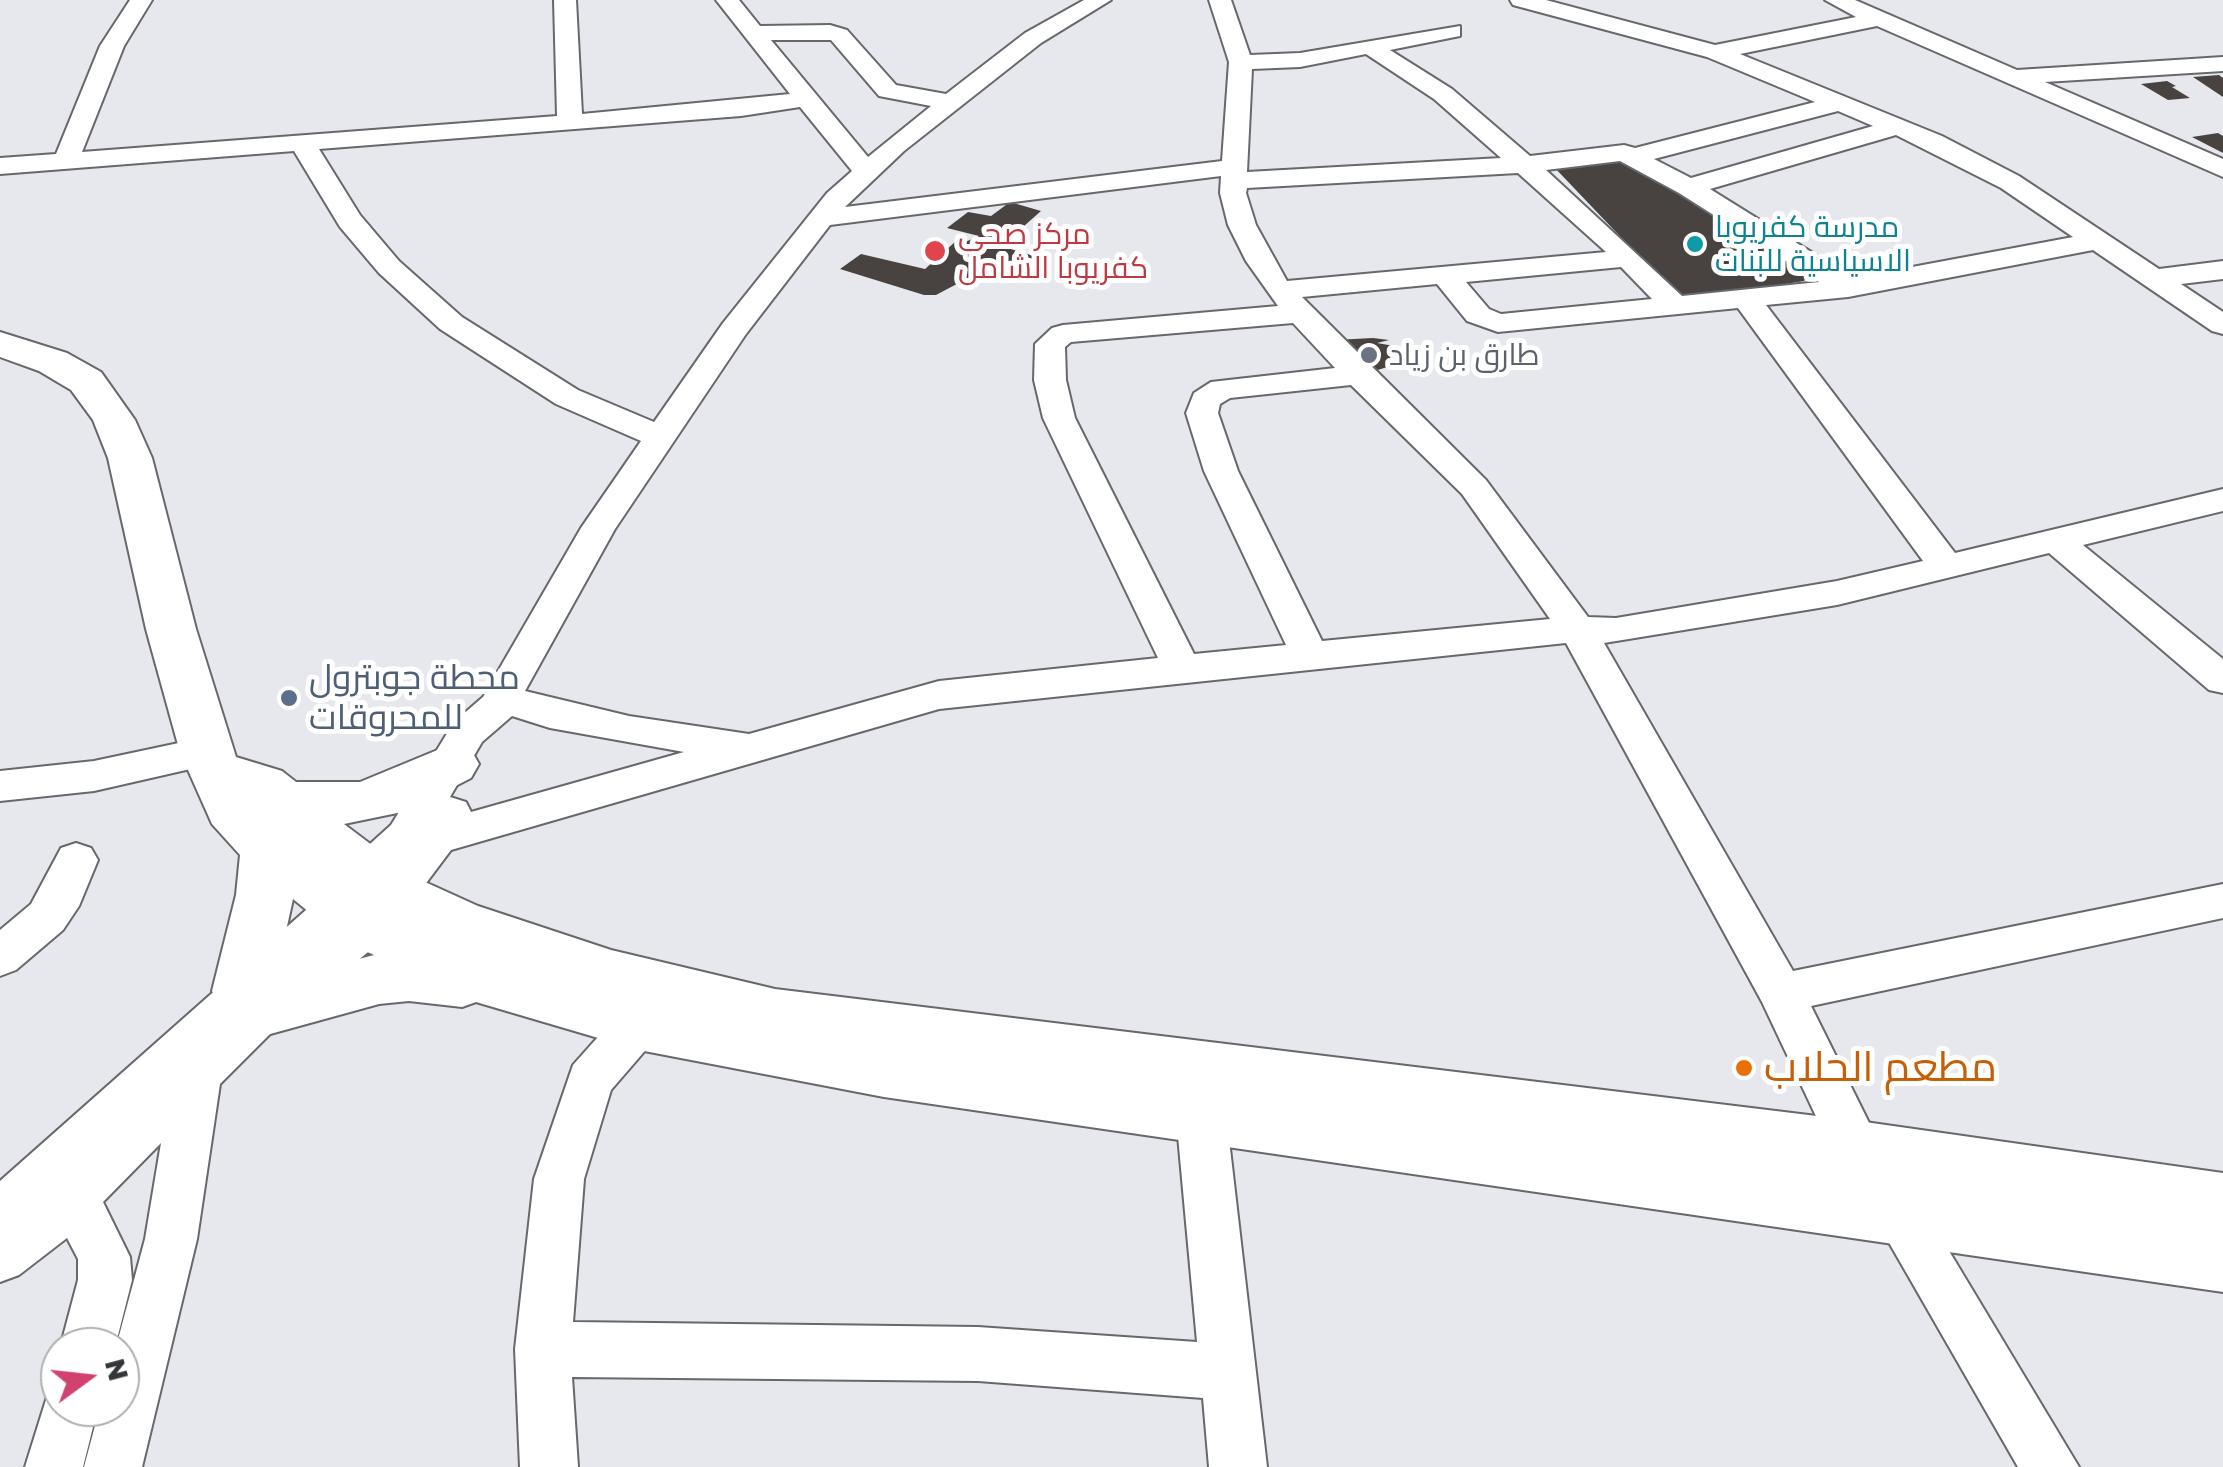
<!DOCTYPE html>
<meta charset="utf-8">
<style>
body{margin:0}
#map{position:relative;width:2223px;height:1467px;overflow:hidden;background:#e6e8ed;font-family:"Golos Text",sans-serif}
canvas{display:block}
.north{position:absolute;left:40px;top:1327px;width:100px;height:100px;box-sizing:border-box;background:#fff;border:2px solid #aeafaf;border-radius:50%;rotate:75deg;font-size:28px;font-weight:700;line-height:40px;text-align:center;color:#353638}
.north::after{content:'';display:block;margin:auto;width:35px;height:45px;background:#d1436e;clip-path:polygon(50% 0,100% 100%,50% 72%,0 100%)}
</style>
<div id="map">
<canvas width="2223" height="1467"></canvas>
<div class="north">N</div>
</div>
<script>
const ctx = document.querySelector('canvas').getContext('2d');
ctx.lineJoin = 'round';
function fill(path, color) { ctx.fillStyle = color; ctx.fill(path, 'evenodd'); }
const toPath = rows => new Path2D(rows.map(r => 'M' + r).join(''));
function strokePath(path, color, width, dash) { ctx.strokeStyle = color; ctx.lineWidth = width; ctx.lineCap = dash ? 'butt' : 'round'; ctx.setLineDash(dash || []); ctx.stroke(path); }
function label(font, color, halo, rows, align = 'center') {
  ctx.font = font + ' "Golos Text",Cairo,sans-serif'; ctx.lineWidth = 10; ctx.setLineDash([]); ctx.textBaseline = 'middle'; ctx.strokeStyle = halo; ctx.fillStyle = color; for (const [text, x, y, turn = 0] of rows) {
    ctx.save(); ctx.translate(x, y); ctx.rotate((+turn || 0) * Math.PI / 180); ctx.textAlign = isNaN(turn) ? turn : align; if (halo) ctx.strokeText(text, 0, 0); ctx.fillText(text, 0, 0); ctx.restore();
  }
}
const building = toPath([
 [2219,75,2223,78,2223,97,2193,77],
 [2167,81,2176,86,2172,87,2190,98,2168,100,2141,84],
 [2218,133,2223,136,2223,153,2192,137],
 [1626,158,1811,272,1804,281,1697,299,1675,294,1553,166],
 [1010,202,1041,211,1006,242,990,243,1041,258,1020,280,970,277,936,295,924,295,840,269,861,254,925,269,956,241,963,243,979,236,947,228,968,212,991,216],
 [1373,338,1389,340,1377,343,1394,346,1390,358,1397,364,1368,373,1334,340]
]);
const minor = toPath([
 [130,0,152,0,124,46,82,152,557,116,554,0,576,0,582,114,790,94,716,0,739,0,760,26,830,25,847,30,896,85,946,94,1025,33,1084,0,1111,0,1041,43,904,151,845,207,1222,161,1229,62,1209,0,1231,0,1250,55,1300,53,1460,26,1460,36,1390,50,1452,89,1530,156,1624,145,1635,148,1815,102,1707,57,1513,5,1510,0,1546,0,1715,45,1856,17,1825,0,1855,0,2017,70,2223,57,2223,71,2045,82,2223,159,2223,177,1877,26,1740,54,1942,136,2019,176,2159,269,2223,261,2223,279,2181,284,2223,312,2223,334,2212,331,2093,250,1848,297,1766,305,1955,553,2223,489,2223,511,2083,545,2223,659,2223,693,2209,690,2049,553,1837,605,1604,643,1793,971,2223,884,2223,918,1811,1006,1883,1151,1876,1167,1858,1174,1840,1167,1762,1002,1566,643,939,709,451,850,384,939,280,1024,220,1084,197,1239,142,1467,84,1467,100,1407,120,1407,120,1347,116,1347,145,1239,161,1143,103,1202,130,1257,132,1280,115,1347,60,1348,78,1280,78,1259,67,1238,19,1275,0,1282,0,1181,324,894,350,862,391,825,454,722,483,697,581,528,641,441,556,404,440,329,379,273,340,227,294,151,0,174,0,158,56,154,100,46,130,0],
 [771,40,831,40,879,96,931,106,868,157,771,40],
 [1366,54,1434,99,1501,158,1247,172,1252,69,1300,67,1366,54],
 [800,107,852,171,827,193,723,323,654,422,578,390,462,317,399,261,360,215,319,149,741,116,800,107],
 [1838,111,1873,126,1691,178,1654,159,1838,111],
 [1896,135,2001,188,2073,237,1853,278,1710,189,1896,135],
 [1620,161,1679,193,1819,282,1682,296,1546,170,1620,161],
 [1518,173,1606,252,1287,281,1256,225,1246,193,1247,188,1518,173],
 [1221,176,1220,193,1228,225,1246,261,1278,306,1063,325,1052,328,1035,344,1034,380,1043,418,1158,658,939,681,749,734,629,716,525,691,615,529,746,334,830,225,1221,176],
 [1621,267,1652,299,1501,314,1489,309,1466,282,1621,267],
 [1437,284,1467,321,1498,332,1738,308,1923,561,1837,581,1616,618,1588,617,1486,480,1302,297,1437,284],
 [1293,323,1335,368,1211,382,1194,393,1186,413,1204,471,1286,645,1194,654,1075,418,1066,380,1065,347,1071,342,1293,323],
 [1351,385,1462,494,1550,619,1322,641,1238,471,1218,413,1220,404,1230,398,1351,385],
 [512,716,550,728,684,752,471,812,466,802,450,797,482,742,512,716],
 [207,737,221,742,227,752,221,762,94,791,0,801,0,771,94,761,207,737],
 [76,843,91,848,98,860,79,906,63,930,16,970,0,976,0,930,31,904,61,848,76,843],
 [650,983,666,989,673,1003,656,1038,611,1090,584,1179,573,1322,978,1327,1197,1342,1176,1114,1184,1099,1201,1092,1218,1099,1226,1114,1267,1467,1209,1467,1203,1398,978,1381,572,1377,578,1467,520,1467,515,1349,534,1179,573,1065,622,1010,634,989,650,983],
 [1898,1189,1916,1196,2079,1467,2018,1467,1872,1213,1880,1196,1898,1189],
 [60,1383,60,1407,98,1407,83,1467,25,1467,50,1387,60,1383]
]);
const major = toPath([
 [0,332,67,353,101,372,135,420,152,458,196,629,236,757,282,771,296,782,360,782,452,744,471,750,479,764,471,778,407,811,344,824,414,877,478,906,611,950,775,989,1858,1121,2223,1173,2223,1292,884,1097,639,1050,476,1002,462,1007,409,1001,379,1004,263,1036,241,1028,234,1014,221,1009,212,991,236,895,240,855,212,824,180,752,146,629,108,458,93,420,71,390,39,371,0,357,0,332],
 [293,899,347,943,374,955,275,981,293,899]
]);
const markers = [
 [1695,244,10,"#0f9aa8"],
 [935,251,12,"#e0444e"],
 [1369,355,10,"#6b7280"],
 [289,698,10,"#5c6f8a"],
 [1744,1068,10,"#e8710a"]
];
const farCulturenames = [
 ["مدرسة كفريوبا",1715,227],
 ["الاسياسية للبنات",1715,261]
];
const farHealthnames = [
 ["مركز صحي",958,234],
 ["كفريوبا الشامل",958,268]
];
const farWorshipnames = [
 ["طارق بن زياد",1389,355]
];
const serviceNames = [
 ["محطة جوبترول",309,678],
 ["للمحروقات",309,718]
];
const nearFoodnames = [
 ["مطعم الحلاب",1764,1068]
];
fill(building, '#484341');
strokePath(minor, '#66686c', 4);
strokePath(major, '#66686c', 4);
fill(minor, '#fff');
fill(major, '#fff');
for (const [x, y, r, color] of markers) { const dot = new Path2D(); dot.arc(x, y, r, 0, 2 * Math.PI); ctx.fillStyle = color; ctx.fill(dot); strokePath(dot, '#fff', 4); }
label('30px', '#0d838f', '#fff', farCulturenames, 'left');
label('30px', '#be3a42', '#fff', farHealthnames, 'left');
label('30px', '#5b616d', '#fff', farWorshipnames, 'left');
label('35px', '#4e5e75', '#fff', serviceNames, 'left');
label('42px', '#c56008', '#fff', nearFoodnames, 'left');
</script>
